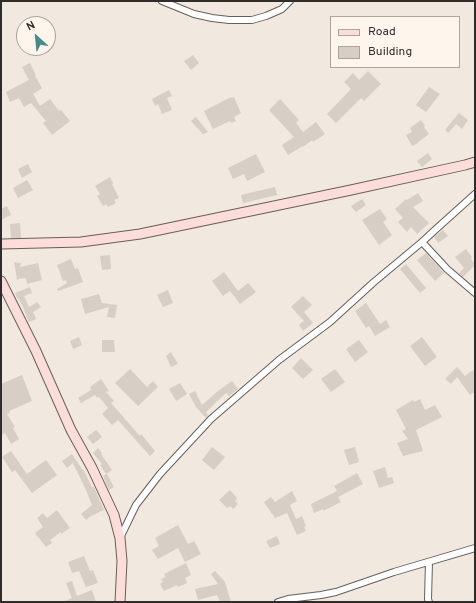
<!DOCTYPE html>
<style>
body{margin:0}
#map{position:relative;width:476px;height:603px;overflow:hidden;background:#f1e8df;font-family:Overpass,sans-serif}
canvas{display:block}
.frame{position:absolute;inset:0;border:2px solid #302c29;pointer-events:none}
.legend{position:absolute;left:330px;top:16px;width:130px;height:52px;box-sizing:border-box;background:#fef5ec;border:1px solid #aca59e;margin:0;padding:5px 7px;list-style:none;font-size:12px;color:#302c29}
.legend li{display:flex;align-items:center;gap:8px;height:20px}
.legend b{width:20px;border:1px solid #aca59e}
.north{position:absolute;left:16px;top:16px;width:40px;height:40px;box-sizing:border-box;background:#fef5ec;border:1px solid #aca59e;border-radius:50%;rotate:333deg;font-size:11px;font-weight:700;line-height:16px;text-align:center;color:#302c29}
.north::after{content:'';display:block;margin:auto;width:14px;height:18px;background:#448c8e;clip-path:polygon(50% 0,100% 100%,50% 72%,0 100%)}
</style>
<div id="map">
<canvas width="476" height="603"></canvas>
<div class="frame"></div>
<ul class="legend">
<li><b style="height:5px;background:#fcddd9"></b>Road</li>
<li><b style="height:11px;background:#d7cec5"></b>Building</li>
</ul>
<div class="north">N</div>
</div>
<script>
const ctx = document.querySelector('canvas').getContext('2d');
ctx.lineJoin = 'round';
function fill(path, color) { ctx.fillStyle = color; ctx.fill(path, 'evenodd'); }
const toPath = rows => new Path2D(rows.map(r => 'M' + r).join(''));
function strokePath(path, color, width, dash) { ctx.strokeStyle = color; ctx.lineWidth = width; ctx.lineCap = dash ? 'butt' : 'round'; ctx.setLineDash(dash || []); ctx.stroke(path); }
const building = toPath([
 [193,55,199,63,191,70,184,61],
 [30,63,36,75,35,76,42,88,33,94,40,106,50,99,59,111,61,110,70,121,52,135,43,123,46,121,31,103,24,107,19,98,10,102,6,92,29,80,22,67],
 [368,71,381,84,364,101,361,98,336,123,327,114,351,89,344,82,353,73,359,80],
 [429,87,440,94,426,112,416,105],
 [169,90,172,96,167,98,172,110,162,114,158,104,155,106,152,99],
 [231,97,232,98,234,97,241,113,234,117,236,121,231,123,230,121,213,129,204,111],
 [280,99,299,120,296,123,303,132,316,122,325,134,313,142,312,140,303,147,303,146,288,155,282,145,294,137,269,110],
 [459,113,468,120,462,129,456,124,448,133,445,130],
 [196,117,208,132,203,134,200,131,191,121],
 [421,120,425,126,424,127,429,134,417,143,418,143,412,146,406,135,412,132,410,128],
 [428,153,432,159,422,167,417,161],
 [256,154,265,172,247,181,244,174,233,179,228,168],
 [28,164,32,172,22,178,18,169],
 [110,177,113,183,112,184,119,198,114,200,116,203,108,207,106,204,103,206,97,196,100,194,95,186],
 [27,180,33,190,18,198,13,188],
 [275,187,277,195,243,203,241,195],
 [418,193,423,201,413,207,429,223,417,234,411,227,407,232,398,222,403,218,395,209,406,199,407,200],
 [362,199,366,205,356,212,351,206],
 [7,206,11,215,1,220,1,209],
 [380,209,387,219,383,222,392,235,379,245,362,220],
 [20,223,21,238,11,238,10,224],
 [443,230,448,236,438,243,434,237],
 [466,249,472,257,471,259,475,264,475,265,463,277,459,273,464,268,455,257],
 [426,253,444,273,435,281,417,260],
 [110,255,111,269,102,270,100,256],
 [71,259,75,269,78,268,83,282,58,291,57,289,67,283,66,280,63,281,57,265],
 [14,262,21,263,20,267,38,263,42,280,27,284,26,278,18,279,18,280,17,280],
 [406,264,426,288,420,293,400,269],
 [224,272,238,291,248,283,256,292,240,304,230,291,223,296,212,281],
 [30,287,32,293,24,296,29,307,37,302,41,307,33,312,36,319,29,322,22,305,18,298,17,298,15,293],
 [168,290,173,303,163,307,157,295],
 [99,294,102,303,117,305,115,318,107,317,109,307,85,314,81,299],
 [303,296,312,305,304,312,313,323,303,331,299,325,304,321,291,307],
 [366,303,380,324,386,320,390,327,375,336,369,326,366,328,355,311],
 [79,337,82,345,73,349,70,341],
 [422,337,437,357,425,366,410,346],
 [102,340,114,340,115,352,102,352],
 [359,340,368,352,355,362,346,349],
 [171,352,178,364,171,367,166,356],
 [301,358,313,370,303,379,292,368],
 [457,367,465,376,473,370,475,374,475,392,470,395,457,377,451,384,445,379],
 [130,369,147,387,153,381,158,387,138,406,115,383],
 [335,369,345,382,331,392,321,379],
 [22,375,32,401,9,411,10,413,7,414,15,427,13,428,19,439,11,444,5,433,1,435,1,384],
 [101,379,109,391,106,392,114,401,111,403,140,436,141,434,155,451,150,456,118,420,112,425,102,414,108,408,99,397,97,398,95,395,81,403,78,398,91,390,90,387],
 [232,381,238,389,229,396,226,393,206,412,208,416,206,418,196,407,189,394,195,391,202,405,218,391],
 [180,383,187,394,176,401,169,389],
 [420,399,425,410,435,405,442,417,416,430,423,451,403,456,397,443,408,439,402,431,406,429,396,410,413,400,414,402],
 [96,430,102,437,93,444,87,437],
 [212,447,225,457,214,470,202,460],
 [355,447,359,462,349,465,344,450],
 [98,448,102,453,101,454,112,470,106,474,100,465,102,464,93,453],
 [11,451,27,474,46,460,57,475,32,493,15,470,12,472,2,457],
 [72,454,82,469,83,469,92,487,94,487,104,510,91,516,86,520,81,514,92,505,86,490,73,463,67,468,62,461],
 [385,467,388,478,392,477,394,483,379,488,373,471],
 [357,473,363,484,338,497,341,502,323,511,323,509,314,513,311,504,337,491,334,486],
 [107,474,114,487,109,490,103,476],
 [230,490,237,498,235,501,238,504,233,509,230,506,227,508,219,500],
 [292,491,297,501,290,505,296,519,302,516,306,526,304,527,306,531,297,535,287,513,275,518,272,513,272,514,264,502,271,497,275,502],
 [57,510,70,528,61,534,61,532,50,540,52,543,46,547,35,533,43,527,37,518,43,513,47,518],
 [178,525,188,544,194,541,201,554,185,562,178,548,158,559,152,550,159,546,155,538],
 [277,536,280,544,270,548,266,541],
 [84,556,90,571,93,570,98,583,86,587,79,571,72,573,68,562],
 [186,563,191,575,185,578,187,583,178,587,177,585,164,591,160,584,163,582,161,579,166,577,164,574],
 [215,571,225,582,231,602,220,602,217,595,198,600,195,589,218,584,211,574],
 [72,581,77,596,92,590,96,602,62,602,72,598,66,583]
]);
const minor = toPath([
 [162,1,194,14,212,18,229,20,252,20,266,16,282,9,290,1],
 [422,242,447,269,475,293],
 [120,538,136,505,160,474,211,419,279,360,330,322,374,282,422,242,435,230,475,194],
 [278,602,288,599,321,595,336,592,394,572,475,548],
 [429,602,428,599,429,562]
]);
const secondary = toPath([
 [1,244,81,242,140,234,351,190,465,165,475,162],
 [1,281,36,351,71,430,92,468,114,515,120,538,122,561,120,602]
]);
fill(building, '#d7cec5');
strokePath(minor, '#675f58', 8);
strokePath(secondary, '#675f58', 11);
strokePath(minor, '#fff', 6);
strokePath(secondary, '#fcddd9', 9);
</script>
